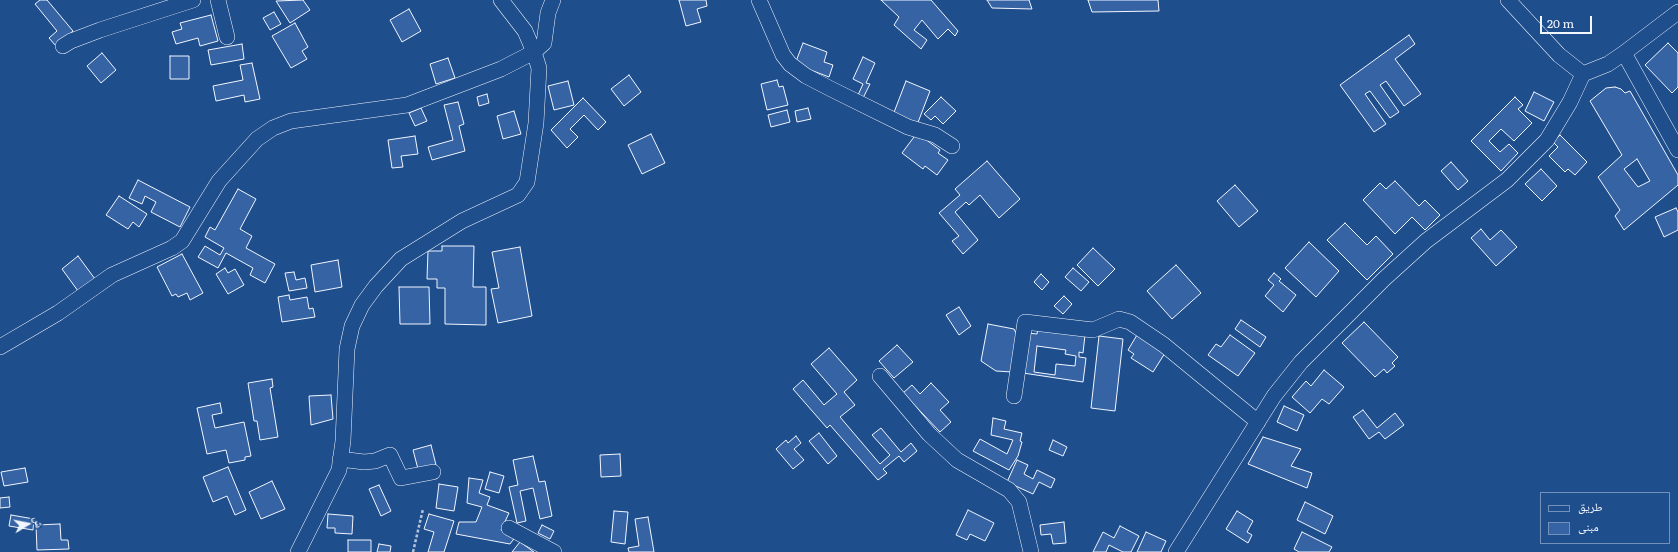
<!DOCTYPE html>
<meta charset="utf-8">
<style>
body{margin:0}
#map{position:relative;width:1678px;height:552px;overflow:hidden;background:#1f4e8c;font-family:Literata,"Noto Naskh Arabic",serif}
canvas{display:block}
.legend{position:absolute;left:1540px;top:492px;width:130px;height:52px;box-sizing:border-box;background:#1f4e8c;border:1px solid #7391ba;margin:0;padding:5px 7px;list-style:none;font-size:12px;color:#f2f6ff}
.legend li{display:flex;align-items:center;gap:8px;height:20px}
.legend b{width:20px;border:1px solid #7391ba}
.north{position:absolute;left:8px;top:504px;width:40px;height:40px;-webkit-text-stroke:3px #1f4e8c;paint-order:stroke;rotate:80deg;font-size:11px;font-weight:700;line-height:16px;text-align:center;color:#f2f6ff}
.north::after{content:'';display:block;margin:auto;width:14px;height:18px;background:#f2f6ff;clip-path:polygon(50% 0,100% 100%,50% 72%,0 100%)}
.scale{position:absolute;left:1540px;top:16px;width:52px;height:18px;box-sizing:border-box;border:2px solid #f2f6ff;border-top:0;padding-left:5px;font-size:12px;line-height:14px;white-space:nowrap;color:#f2f6ff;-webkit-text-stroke:3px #1f4e8c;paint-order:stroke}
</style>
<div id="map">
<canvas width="1678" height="552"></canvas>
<ul class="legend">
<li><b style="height:5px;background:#1f4e8c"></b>طريق</li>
<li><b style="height:11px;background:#3563a3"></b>مبنى</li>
</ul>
<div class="north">ش</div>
<div class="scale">20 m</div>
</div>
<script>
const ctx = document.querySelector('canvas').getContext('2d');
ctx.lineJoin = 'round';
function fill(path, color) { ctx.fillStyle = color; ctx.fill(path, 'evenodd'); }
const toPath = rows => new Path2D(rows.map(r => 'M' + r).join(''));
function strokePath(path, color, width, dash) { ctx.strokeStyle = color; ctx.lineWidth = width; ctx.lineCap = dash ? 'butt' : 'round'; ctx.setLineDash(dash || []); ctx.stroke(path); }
const building = toPath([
 [40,0,47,0,73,31,56,46,49,38,57,31,35,4,40,0],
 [303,0,310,10,290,23,276,1,303,0],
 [679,0,706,0,707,6,697,9,701,22,686,26,679,0],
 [881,0,931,0,958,31,955,36,948,29,938,39,922,20,914,30,927,40,921,49,894,25,899,17,881,0],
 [987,0,1029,0,1032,9,992,8,987,0],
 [1088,0,1158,0,1159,11,1092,12,1088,0],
 [409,9,421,31,402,42,390,20,409,9],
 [274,12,281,24,270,30,263,18,274,12],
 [211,15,218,41,200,46,198,38,176,44,172,32,182,29,180,23,211,15],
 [295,23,308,47,302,51,307,59,291,68,272,36,295,23],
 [1409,35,1415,44,1395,59,1421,94,1404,106,1386,81,1380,85,1399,112,1390,118,1370,91,1365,94,1386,124,1374,132,1340,85,1409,35],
 [803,43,827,52,824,62,833,65,829,77,795,64,803,43],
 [1668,43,1678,53,1678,87,1672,93,1645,65,1668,43],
 [242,44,244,59,211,65,208,50,242,44],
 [102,53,116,70,101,83,87,66,102,53],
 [170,56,189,56,189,79,170,79,170,56],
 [863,57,875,63,866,83,870,84,863,98,858,95,863,84,853,79,863,57],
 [448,58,455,78,436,84,430,64,448,58],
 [252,63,260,99,245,102,244,95,216,101,213,86,243,80,240,65,252,63],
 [629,75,641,92,624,106,611,89,629,75],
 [777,80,779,87,783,86,788,105,767,110,761,84,777,80],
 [568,81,574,105,554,110,548,86,568,81],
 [906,81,930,91,917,125,893,115,906,81],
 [1615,87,1621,89,1625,93,1630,91,1678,175,1678,185,1624,230,1615,216,1620,210,1598,177,1622,155,1590,101,1606,88,1615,87],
 [1637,159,1650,181,1638,187,1624,169,1637,159],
 [1534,92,1554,102,1544,121,1525,111,1534,92],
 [487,94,489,103,479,106,477,97,487,94],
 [941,97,956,111,943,124,935,116,931,120,924,114,941,97],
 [1515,97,1523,105,1518,109,1532,123,1514,141,1501,129,1489,141,1500,152,1509,144,1518,153,1501,171,1471,141,1515,97],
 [583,98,606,122,598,130,584,115,570,129,578,137,567,148,551,130,583,98],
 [458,102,464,124,459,126,465,151,432,160,428,147,453,140,444,105,458,102],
 [421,108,427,121,415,126,409,113,421,108],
 [808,108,811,119,797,122,795,111,808,108],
 [787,110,790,122,771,127,768,115,787,110],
 [514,111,521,134,503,139,497,116,514,111],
 [917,133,940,150,938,153,948,160,937,175,925,166,923,169,902,153,917,133],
 [651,134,665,163,642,174,628,145,651,134],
 [1560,135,1587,162,1575,175,1568,169,1565,172,1549,156,1558,147,1553,142,1560,135],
 [415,136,418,154,401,156,403,167,392,168,388,140,415,136],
 [987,161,1020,199,999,218,980,195,969,205,966,202,955,212,978,240,963,254,952,241,959,236,939,213,960,195,955,189,987,161],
 [1451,162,1468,181,1458,190,1441,171,1451,162],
 [1541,169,1557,186,1542,201,1525,184,1541,169],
 [138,180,190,207,180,227,151,212,156,202,145,196,142,204,129,198,138,180],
 [1395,181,1419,206,1425,200,1440,215,1425,230,1412,217,1395,234,1363,200,1380,183,1386,189,1395,181],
 [1235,185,1258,211,1239,227,1217,201,1235,185],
 [238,189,256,199,240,229,252,236,246,248,275,264,265,283,250,275,253,268,226,253,218,268,198,257,205,246,220,255,224,248,205,237,210,227,215,230,238,189],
 [119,196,147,214,139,227,133,222,128,229,106,215,119,196],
 [1676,208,1678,212,1678,230,1664,237,1655,217,1676,208],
 [1345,223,1367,245,1376,236,1393,254,1367,280,1327,240,1345,223],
 [1481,229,1490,240,1501,230,1517,247,1496,266,1471,238,1481,229],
 [1309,242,1339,271,1316,297,1285,268,1309,242],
 [442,246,474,246,473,287,486,287,486,325,445,324,445,288,437,288,437,279,427,279,428,251,442,251,442,246],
 [520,247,532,316,498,323,491,289,499,288,492,252,520,247],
 [1093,248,1115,269,1098,286,1077,265,1093,248],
 [182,254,203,293,190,300,187,293,178,297,176,294,172,296,157,267,182,254],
 [78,256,95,279,78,291,62,269,78,256],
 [338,260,342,287,315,292,311,265,338,260],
 [1176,265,1201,293,1172,319,1147,291,1176,265],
 [225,268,228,273,235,269,244,285,228,294,216,274,225,268],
 [1073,268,1089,282,1081,291,1065,277,1073,268],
 [294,272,296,280,305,278,307,288,289,291,285,273,294,272],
 [1274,273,1281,279,1279,281,1296,295,1283,312,1265,296,1274,285,1268,280,1274,273],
 [1041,274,1049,282,1042,290,1034,282,1041,274],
 [399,287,429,287,430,324,400,324,399,287],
 [289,295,290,300,307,297,309,309,313,308,315,317,282,322,278,297,289,295],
 [1064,296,1072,304,1063,314,1054,306,1064,296],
 [959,307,971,326,959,335,946,315,959,307],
 [1241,320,1266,337,1260,347,1235,329,1241,320],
 [1364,322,1398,357,1392,363,1395,366,1387,373,1384,369,1375,377,1342,343,1364,322],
 [988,324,1014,329,1018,337,1012,372,996,371,981,361,988,324],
 [1038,328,1085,335,1083,353,1079,352,1079,357,1086,358,1083,382,1023,373,1028,333,1037,334,1038,328],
 [1037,346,1066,350,1065,354,1076,356,1075,366,1056,364,1055,375,1034,372,1037,346],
 [1137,335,1165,353,1153,372,1131,358,1134,354,1128,350,1137,335],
 [1230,335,1255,353,1238,376,1208,355,1216,344,1221,347,1230,335],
 [1099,336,1123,339,1115,411,1091,408,1099,336],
 [897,345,913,362,894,378,879,361,897,345],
 [829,348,857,380,844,392,855,405,840,417,880,464,890,455,872,435,881,428,901,452,911,443,917,451,904,462,899,456,883,469,887,473,878,480,830,425,827,428,793,389,803,380,824,405,837,394,811,364,829,348],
 [1324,370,1344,387,1329,404,1322,399,1310,413,1292,397,1306,381,1311,386,1324,370],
 [272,379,273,387,270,388,278,437,260,440,257,421,254,421,248,383,272,379],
 [931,383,949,402,940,410,951,422,940,432,903,393,912,385,920,394,931,383],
 [331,395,333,419,311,425,309,396,331,395],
 [220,403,222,413,212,415,215,428,244,422,251,456,245,457,245,460,229,463,226,450,207,454,197,408,220,403],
 [1284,406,1304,415,1297,431,1277,422,1284,406],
 [1363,410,1377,428,1395,413,1404,425,1385,439,1379,432,1369,439,1353,417,1363,410],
 [993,418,1006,421,1004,429,1022,433,1020,441,1022,442,1018,456,1009,470,973,451,980,439,1007,454,1013,440,991,435,993,418],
 [819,433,837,456,828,464,809,441,819,433],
 [796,436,801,443,794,449,804,460,793,469,776,449,786,440,788,443,796,436],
 [1263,437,1301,449,1291,466,1312,473,1307,488,1248,464,1263,437],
 [1053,440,1067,447,1063,456,1049,450,1053,440],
 [431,445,436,465,418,469,413,450,431,445],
 [620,454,621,476,601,477,600,455,620,454],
 [533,456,539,482,545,481,552,516,540,519,533,488,520,491,526,521,517,523,509,487,518,485,513,460,533,456],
 [1017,460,1028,465,1024,474,1033,479,1037,470,1055,479,1051,488,1039,482,1033,494,1007,482,1017,460],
 [228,467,246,510,235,515,227,496,213,502,203,477,228,467],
 [25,468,28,482,4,486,1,472,25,468],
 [490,472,504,476,499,493,485,489,490,472],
 [469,478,483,480,479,493,490,497,487,505,509,513,501,530,516,536,510,544,456,534,459,522,476,522,482,507,467,503,469,478],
 [272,481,285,509,261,519,249,492,272,481],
 [439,484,458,487,454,511,436,508,439,484],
 [379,485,391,511,381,516,369,489,379,485],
 [9,497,10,507,0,508,0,498,9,497],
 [1305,502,1333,516,1325,534,1297,520,1305,502],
 [968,510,994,523,985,541,970,534,967,540,956,535,968,510],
 [614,511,628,512,625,544,611,542,614,511],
 [1237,511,1253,521,1247,532,1252,535,1248,543,1226,529,1237,511],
 [328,514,353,516,352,534,335,533,335,528,327,528,328,514],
 [429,514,454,521,444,552,428,552,434,532,424,529,429,514],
 [11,515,34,519,33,530,9,526,11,515],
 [648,517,654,552,629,552,628,548,639,546,635,519,648,517],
 [1064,522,1066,543,1053,544,1051,534,1041,535,1040,525,1064,522],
 [60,524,61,540,68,540,69,549,37,550,36,525,60,524],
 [542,525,554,531,550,539,538,533,542,525],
 [1120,526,1139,536,1131,552,1123,552,1109,545,1106,552,1093,552,1103,532,1114,538,1120,526],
 [1146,532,1166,541,1161,552,1137,552,1146,532],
 [1302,532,1332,547,1329,552,1299,552,1294,549,1302,532],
 [348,540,371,540,371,552,348,552,348,540],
 [520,542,534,552,512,552,520,542],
 [379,544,391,546,390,552,377,552,379,544]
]);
const path = toPath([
 [413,552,423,509]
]);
const minor = toPath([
 [218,0,227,37],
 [759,0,783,55,790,64,806,76,831,89,908,127,935,135,952,146],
 [1508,0,1559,55,1583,74,1608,64,1624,53,1678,12],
 [63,46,71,41,100,30,193,0],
 [1624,53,1678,150],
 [0,347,58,313,112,275,172,248,182,241,219,181,257,139,273,128,291,121,407,105,501,69,534,52,544,43,548,13,553,0],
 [880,376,929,434,957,460,1009,490,1019,502,1031,552],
 [1014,396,1025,322,1093,330,1119,319,1130,322,1164,345,1258,422],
 [340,459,364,462,375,461,390,455,401,478,433,472],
 [509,528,554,552],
 [298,552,339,470,343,441,347,349,352,326,362,305,376,286,401,259,462,221,518,195,527,182,536,123,539,68,534,52,525,31,501,0],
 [1176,552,1274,396,1301,362,1384,279,1426,241,1507,180,1547,140,1570,102,1583,74]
]);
fill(building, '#3563a3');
strokePath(building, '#f2f6ff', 1);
strokePath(minor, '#f2f6ff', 16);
strokePath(path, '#b3c4dc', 2.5, [3, 2]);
strokePath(minor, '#1f4e8c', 15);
</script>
